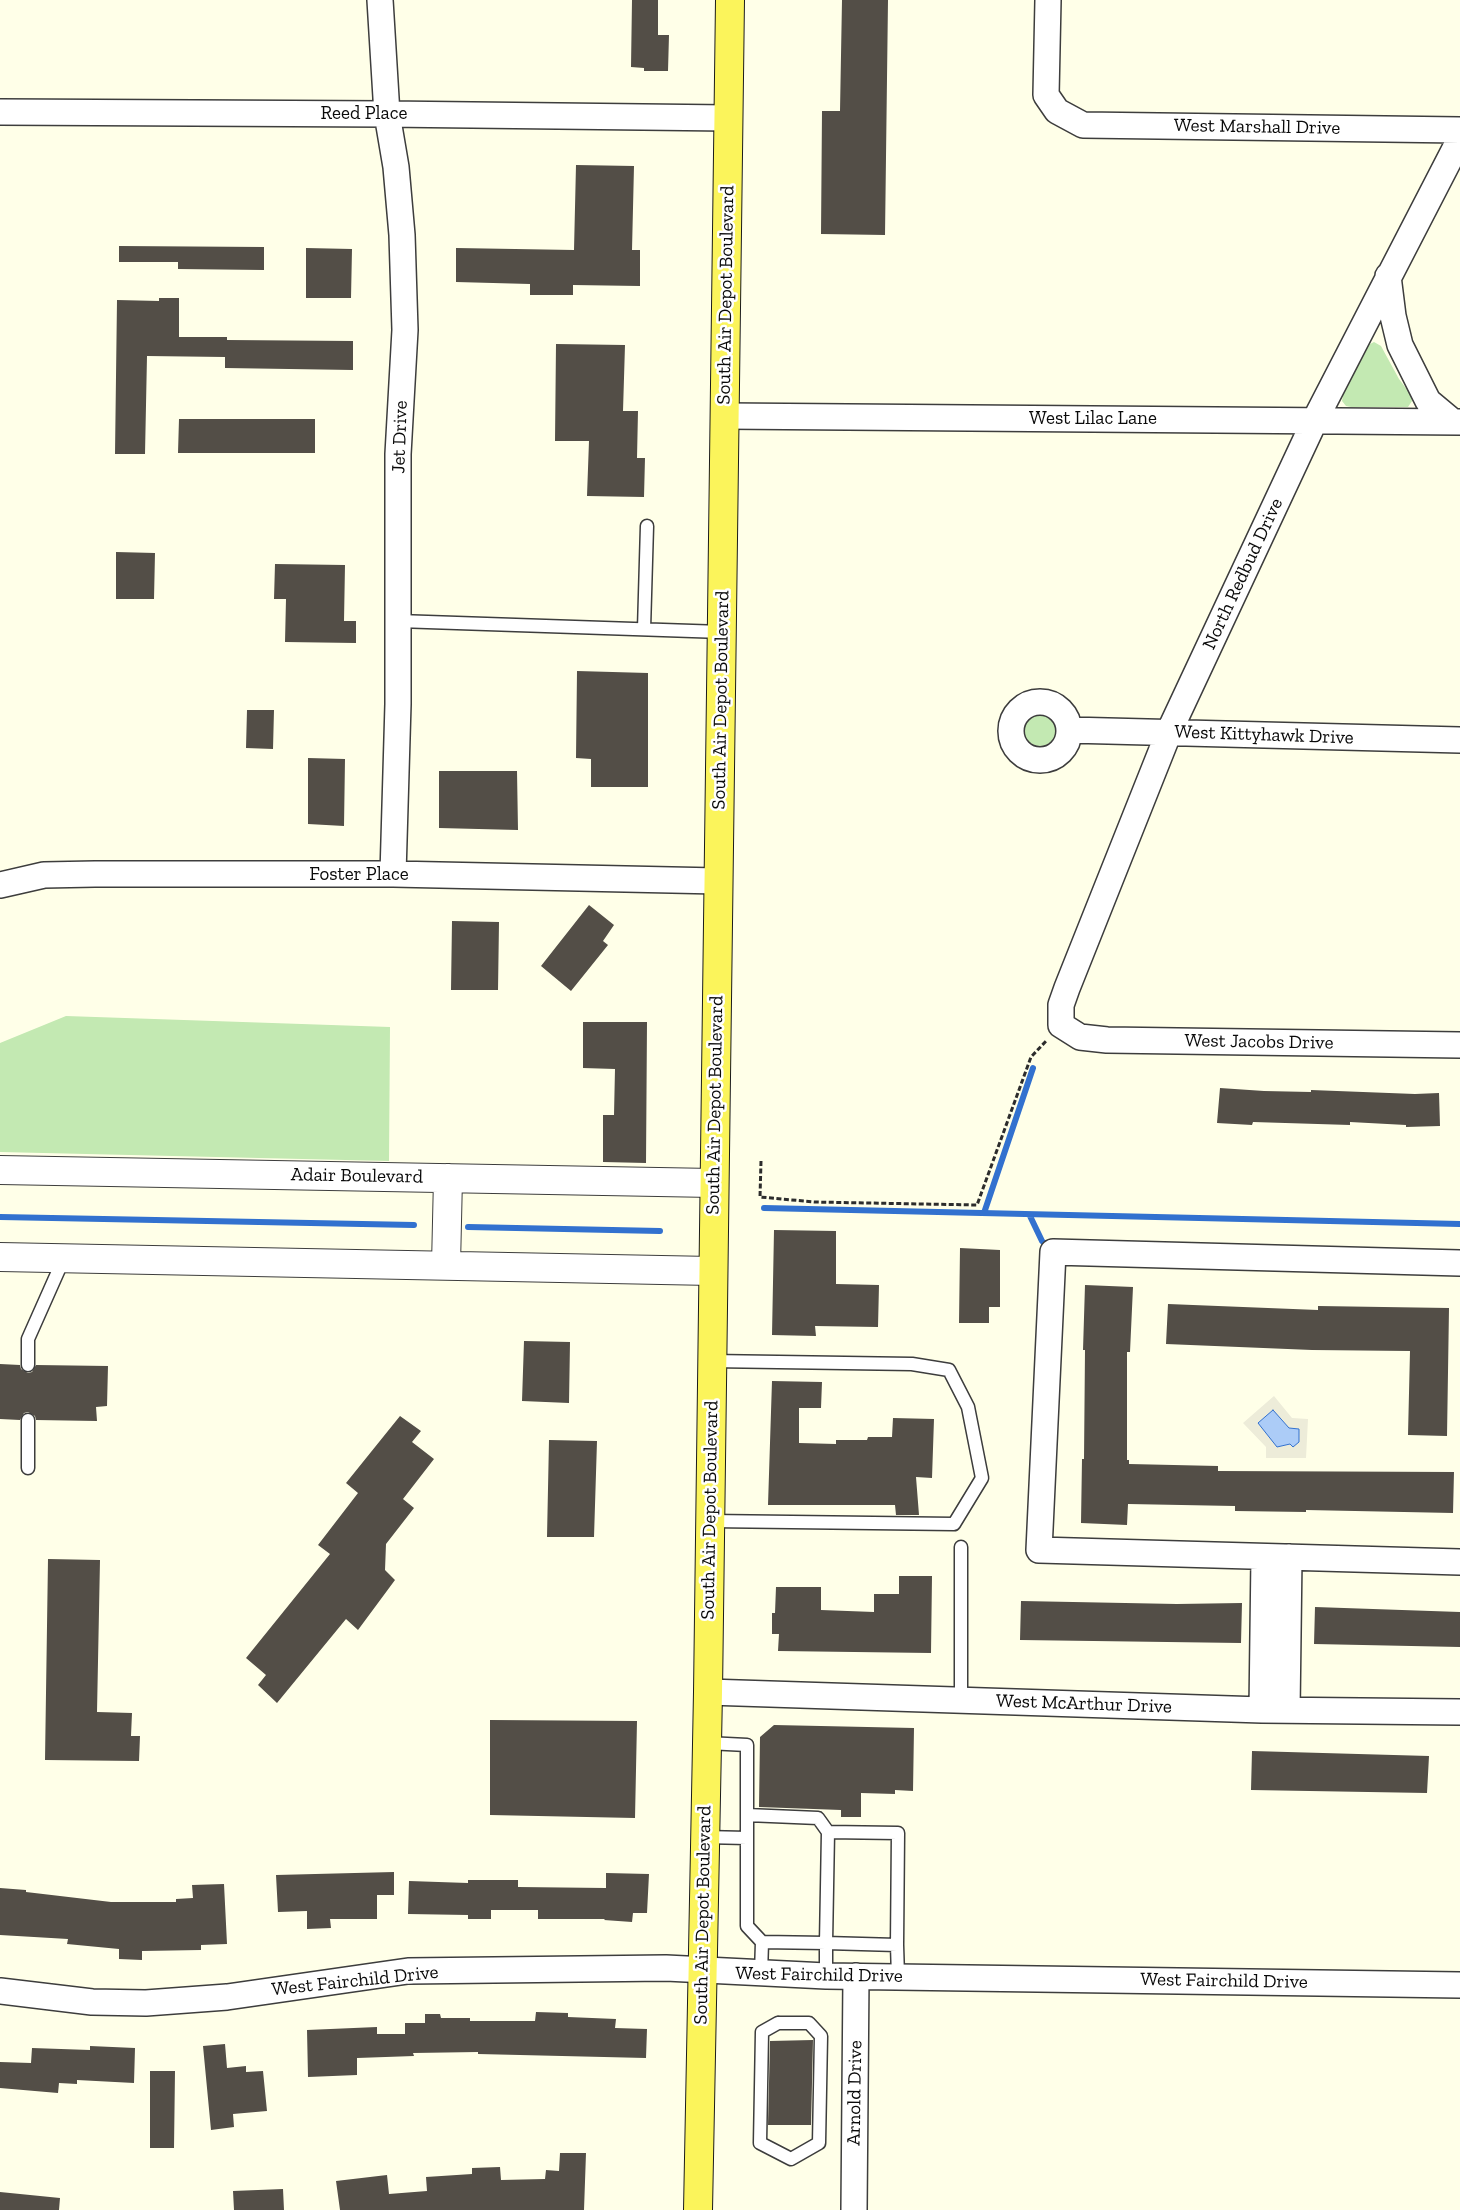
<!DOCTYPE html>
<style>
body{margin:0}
canvas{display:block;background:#ffffe8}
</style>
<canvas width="1460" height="2210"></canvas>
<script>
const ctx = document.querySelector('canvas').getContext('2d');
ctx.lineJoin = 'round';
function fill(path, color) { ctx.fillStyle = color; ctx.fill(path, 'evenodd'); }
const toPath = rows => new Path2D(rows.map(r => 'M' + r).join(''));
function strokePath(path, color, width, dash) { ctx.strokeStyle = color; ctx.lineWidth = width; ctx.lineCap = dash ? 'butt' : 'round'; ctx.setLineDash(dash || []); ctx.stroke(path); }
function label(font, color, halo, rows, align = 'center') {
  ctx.font = font + ' "Zilla Slab",serif'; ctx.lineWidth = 5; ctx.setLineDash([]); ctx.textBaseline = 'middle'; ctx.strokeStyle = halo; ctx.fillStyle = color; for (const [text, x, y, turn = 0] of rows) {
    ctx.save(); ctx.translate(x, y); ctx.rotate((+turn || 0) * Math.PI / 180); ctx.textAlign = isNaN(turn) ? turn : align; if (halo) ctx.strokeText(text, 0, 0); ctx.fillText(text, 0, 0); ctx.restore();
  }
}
const green = toPath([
 [1374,342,1381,346,1399,379,1411,395,1412,401,1408,407,1351,407,1346,406,1342,401,1344,390,1368,345],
 '1024 730a16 16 0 1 1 32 0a16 16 0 1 1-32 0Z',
 [66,1016,390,1027,389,1161,0,1152,0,1043]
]);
const plaza = toPath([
 [1274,1396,1292,1418,1308,1419,1306,1458,1266,1458,1266,1447,1243,1423],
 [1289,1428,1299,1429,1290,1444,1277,1447]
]);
const water = toPath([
 [1273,1410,1289,1428,1299,1429,1299,1442,1293,1447,1290,1444,1277,1447,1258,1423,1273,1410]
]);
const stream = toPath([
 [764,1208,1460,1224],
 [984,1213,1033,1068],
 [1030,1216,1042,1241,1050,1249],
 [0,1217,414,1225],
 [468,1227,660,1231]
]);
const building = toPath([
 [632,0,658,0,658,35,669,35,668,71,644,71,644,68,631,67],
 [842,0,888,0,885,235,821,234,822,111,840,111],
 [576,165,634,166,632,250,640,250,640,286,573,285,573,295,530,295,530,284,456,282,456,248,574,250],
 [119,246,264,247,264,270,178,269,178,262,119,262],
 [306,248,352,249,351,298,306,298],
 [159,298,179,298,179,337,227,337,227,340,353,341,353,370,225,368,225,357,147,356,145,454,115,454,117,300,159,301],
 [556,344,625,345,623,411,638,411,637,458,645,458,644,497,587,496,589,441,555,441],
 [179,419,315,419,315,453,178,453],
 [116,552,155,553,154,599,116,599],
 [275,564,345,565,344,621,356,621,356,643,285,642,286,599,274,599],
 [577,671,648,673,648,787,591,787,591,759,576,758],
 [247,710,274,710,273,749,246,748],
 [308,758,345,759,344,826,308,824],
 [439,771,517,771,518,830,439,828],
 [589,905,614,925,603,941,608,945,571,991,541,966],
 [452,921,499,922,498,990,451,990],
 [583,1022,647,1022,646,1163,603,1162,603,1115,614,1115,615,1069,583,1068],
 [1220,1088,1264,1091,1311,1092,1311,1090,1415,1094,1439,1093,1440,1126,1406,1127,1406,1125,1350,1122,1350,1125,1253,1122,1252,1125,1217,1123],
 [774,1230,836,1231,836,1284,879,1285,878,1327,815,1326,816,1336,772,1335],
 [960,1248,1000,1250,1000,1307,989,1307,989,1323,959,1323],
 [1085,1285,1133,1287,1130,1352,1127,1352,1127,1460,1129,1460,1129,1464,1218,1466,1218,1471,1454,1472,1453,1513,1306,1510,1306,1512,1235,1511,1235,1506,1128,1504,1127,1525,1081,1523,1082,1459,1084,1459,1085,1350,1083,1350],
 [1168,1304,1318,1310,1318,1306,1449,1308,1447,1436,1408,1435,1410,1351,1312,1350,1166,1344],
 [524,1341,570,1342,569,1403,522,1401],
 [0,1364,20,1365,21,1369,28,1373,32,1372,36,1365,108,1366,107,1406,96,1407,97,1421,36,1420,35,1416,28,1412,24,1413,20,1420,0,1419],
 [772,1381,822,1382,821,1408,799,1408,799,1443,836,1444,836,1440,867,1440,868,1437,892,1437,893,1418,934,1419,932,1478,916,1477,919,1515,896,1515,895,1505,768,1505],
 [400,1416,421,1431,412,1442,434,1459,403,1499,414,1508,386,1544,385,1570,395,1580,358,1630,346,1619,277,1703,258,1685,266,1675,246,1658,330,1554,318,1545,358,1493,346,1483],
 [549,1440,597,1441,594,1537,547,1537],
 [48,1559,100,1560,97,1712,132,1713,131,1736,140,1736,139,1761,45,1760],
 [899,1576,932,1576,931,1653,778,1651,779,1634,772,1634,772,1613,775,1613,776,1587,821,1587,821,1610,874,1612,874,1594,899,1594],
 [1021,1601,1177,1604,1242,1603,1241,1643,1020,1640],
 [1315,1607,1460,1612,1460,1647,1314,1644],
 [490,1720,637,1721,635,1818,490,1815],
 [774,1725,914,1728,913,1791,895,1790,895,1794,861,1793,861,1817,841,1817,841,1810,759,1807,760,1737],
 [1252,1751,1429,1756,1427,1793,1251,1790],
 [394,1872,394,1895,377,1895,377,1919,330,1919,331,1928,307,1929,307,1911,278,1912,276,1875],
 [606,1873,649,1874,647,1913,633,1913,632,1922,604,1920,605,1919,538,1919,538,1910,491,1910,491,1919,468,1919,468,1915,408,1914,409,1881,468,1883,468,1880,518,1880,518,1887,606,1888],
 [224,1884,227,1944,201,1945,201,1950,142,1951,142,1960,119,1959,119,1949,67,1944,68,1939,0,1935,0,1888,26,1890,26,1892,111,1902,176,1902,176,1899,193,1898,192,1885],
 [536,2012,568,2013,568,2017,616,2019,615,2028,647,2029,646,2058,478,2054,478,2052,413,2053,414,2056,357,2058,357,2075,308,2077,307,2030,377,2027,377,2034,405,2034,405,2023,425,2023,425,2014,440,2014,441,2018,470,2018,470,2021,535,2021],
 [813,2040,811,2125,768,2125,770,2041],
 [225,2044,227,2068,246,2066,246,2072,263,2071,267,2111,233,2114,234,2127,211,2130,203,2046],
 [90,2046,135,2048,134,2083,77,2080,77,2084,59,2083,58,2093,0,2088,0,2062,31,2063,32,2048,90,2050],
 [150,2071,175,2071,174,2148,150,2148],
 [560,2153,586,2153,584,2210,340,2210,336,2181,387,2175,389,2194,427,2191,426,2177,472,2174,472,2168,500,2167,501,2180,545,2179,546,2170,559,2171],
 [283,2189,284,2210,234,2210,233,2191],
 [0,2192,60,2198,59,2210,0,2210]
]);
const path = toPath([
 [761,1161,760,1197,814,1202,977,1205,1031,1057,1047,1040]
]);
const service = toPath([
 [398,621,722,632],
 [644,629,647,526],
 [28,1365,28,1339,64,1258],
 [28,1468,28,1420],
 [710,1521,954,1524,982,1478,968,1407,949,1370,912,1364,711,1361],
 [961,1547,961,1700],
 [707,1743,747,1745,747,1926,762,1942,761,1974],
 [747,1815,818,1818,828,1832,826,1943,762,1942],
 [828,1832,898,1833,897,1945],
 [704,1837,747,1838],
 [826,1976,826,1943,897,1945,898,1977],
 [778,2023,809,2023,821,2036,819,2143,791,2159,760,2143,762,2032,778,2023]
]);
const minor = toPath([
 [380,0,387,114,396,167,402,235,405,330,398,454,398,704,393,874],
 [1048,0,1046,95,1057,111,1083,125,1460,130],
 [0,112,387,114,728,118],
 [1460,139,1315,420,1169,732,1067,988,1061,1005,1061,1025,1080,1037,1107,1040,1460,1045],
 [1388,276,1393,316,1400,345,1428,401,1452,421],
 [725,416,1460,422],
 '1011 731a29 29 0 1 1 58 0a29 29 0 1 1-58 0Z',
 [1069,730,1460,740],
 [0,885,44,875,95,874,393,874,718,881],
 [1460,1263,1053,1252,1039,1550,1460,1562],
 [708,1692,1262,1710,1460,1712],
 [1262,1710,1264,1557],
 [1287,1710,1289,1557],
 [0,1991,92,2002,146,2003,227,1997,408,1971,666,1968,826,1976,1460,1985],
 [854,2210,856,1976]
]);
const tertiary = toPath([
 [0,1170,713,1183],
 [0,1257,712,1271],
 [446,1265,448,1178]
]);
const primary = toPath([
 [698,2210,708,1692,730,0]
]);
const streetNames = [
 ["Reed Place",364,114],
 ["West Marshall Drive",1257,127,1],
 ["South Air Depot Boulevard",726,295,-89],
 ["West Lilac Lane",1093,419],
 ["Jet Drive",400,437,-88],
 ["North Redbud Drive",1243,574,-65],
 ["South Air Depot Boulevard",721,700,-89],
 ["West Kittyhawk Drive",1264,735,2],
 ["Foster Place",359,875],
 ["West Jacobs Drive",1259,1042,1],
 ["South Air Depot Boulevard",715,1105,-89],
 ["Adair Boulevard",357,1176,1],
 ["South Air Depot Boulevard",710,1510,-89],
 ["West McArthur Drive",1084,1704,2],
 ["South Air Depot Boulevard",703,1915,-89],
 ["West Fairchild Drive",819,1975,1],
 ["West Fairchild Drive",355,1981,-6],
 ["West Fairchild Drive",1224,1981,1],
 ["Arnold Drive",855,2093,-89]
];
fill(green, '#c3e9b2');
fill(plaza, '#edecd9');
fill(water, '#acccf7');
strokePath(water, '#3271cf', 1);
strokePath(stream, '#3271cf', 6);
fill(building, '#534e47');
strokePath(service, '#3d3d3d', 15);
strokePath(minor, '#3d3d3d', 28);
strokePath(tertiary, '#3d3d3d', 30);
strokePath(primary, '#1b1b1b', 30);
strokePath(path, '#2c2c2c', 3, [5, 2.5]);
strokePath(service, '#fff', 12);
strokePath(minor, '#fff', 25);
strokePath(tertiary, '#fff', 28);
strokePath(primary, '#fbf45b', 28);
label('19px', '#0a0a0a', '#fff', streetNames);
</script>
